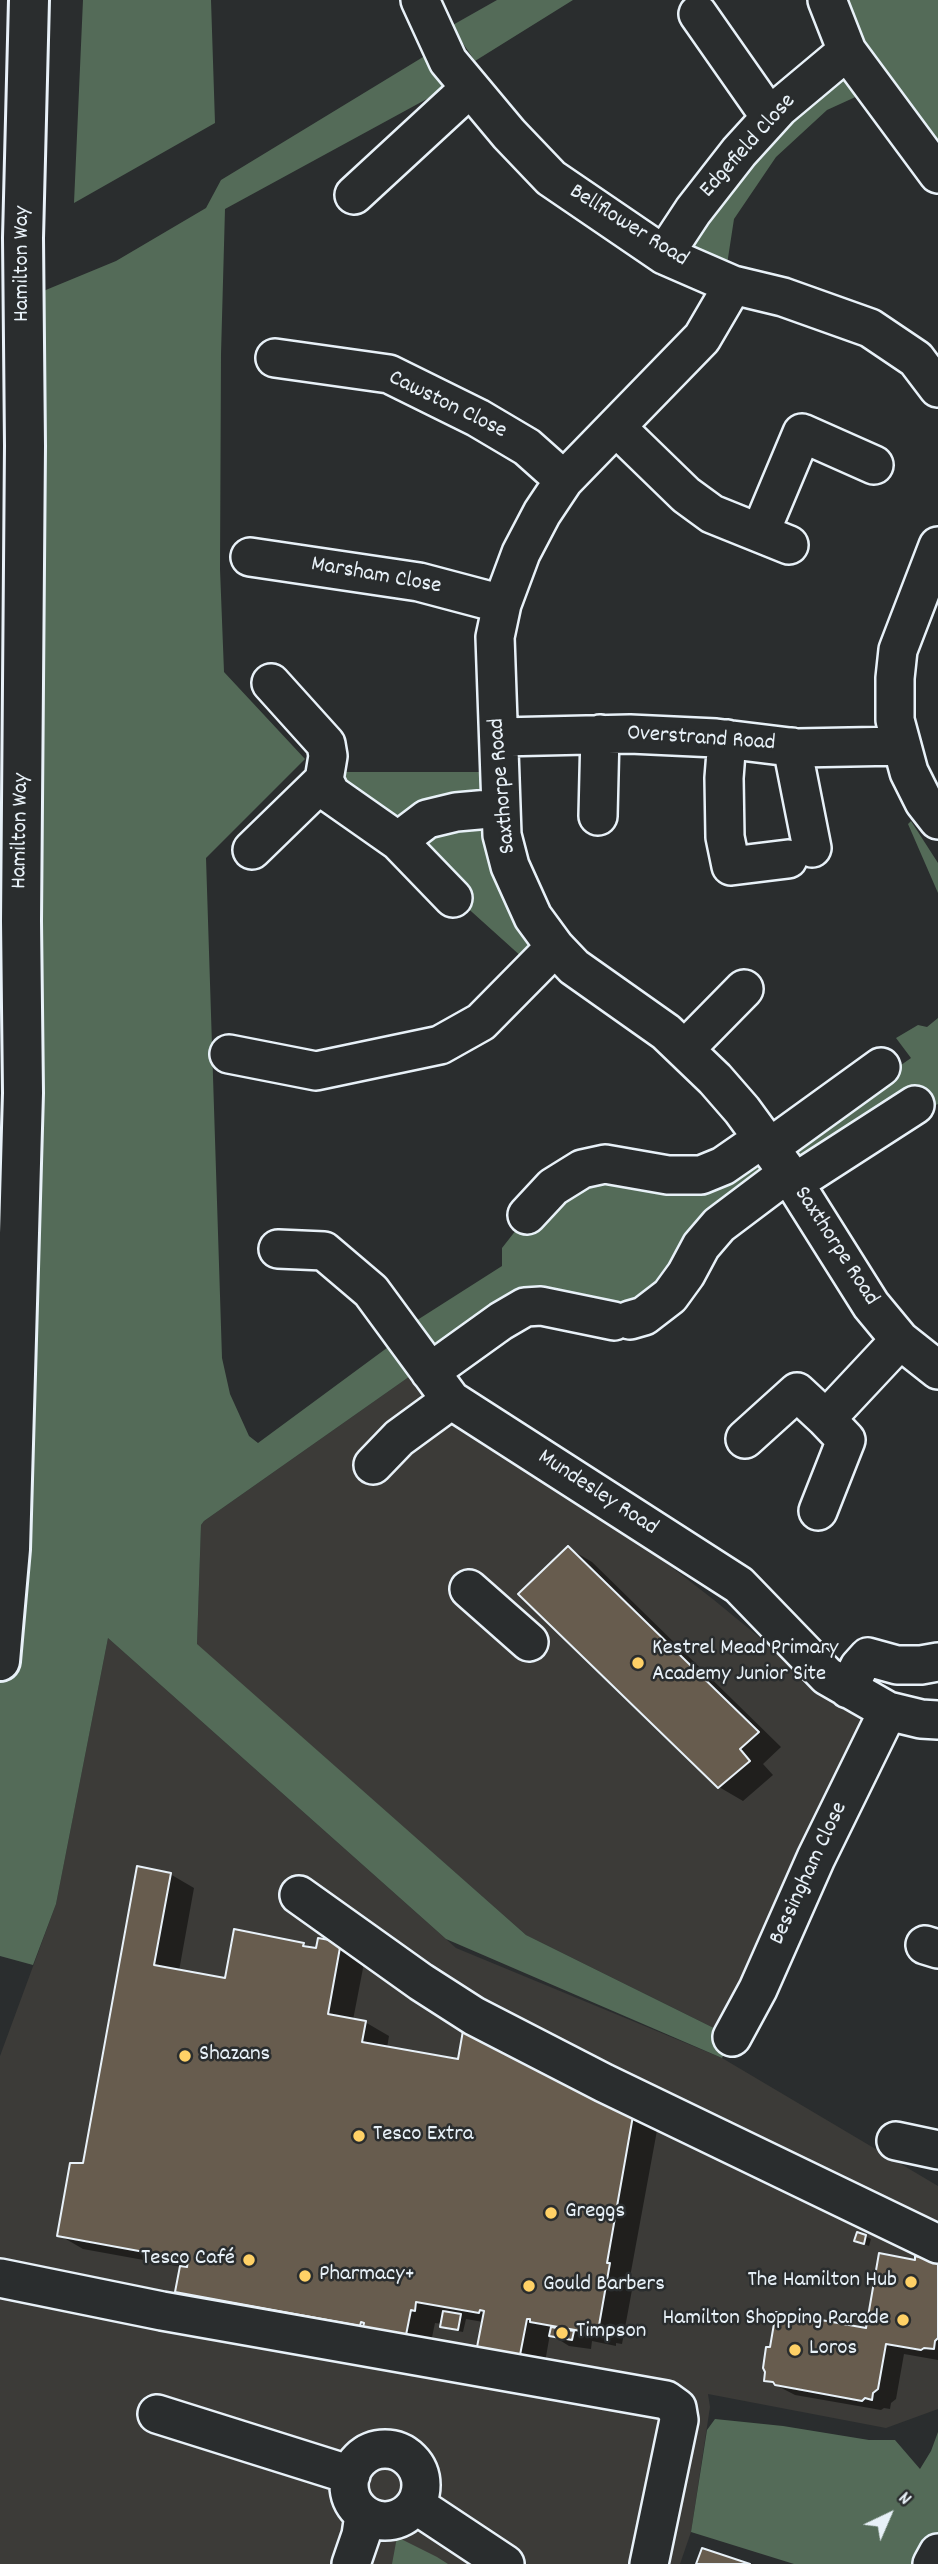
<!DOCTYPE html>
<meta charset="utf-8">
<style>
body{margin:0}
#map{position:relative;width:938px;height:2564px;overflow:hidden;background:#2a2d2e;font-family:Dekko,sans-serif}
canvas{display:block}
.north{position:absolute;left:854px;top:2480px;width:70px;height:70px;-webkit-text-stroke:5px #2a2d2e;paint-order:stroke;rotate:44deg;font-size:19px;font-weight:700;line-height:28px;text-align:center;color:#e8f1f8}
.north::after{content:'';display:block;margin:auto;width:24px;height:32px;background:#e8f1f8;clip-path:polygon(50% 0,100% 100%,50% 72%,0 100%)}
</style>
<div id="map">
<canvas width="938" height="2564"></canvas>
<div class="north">N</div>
</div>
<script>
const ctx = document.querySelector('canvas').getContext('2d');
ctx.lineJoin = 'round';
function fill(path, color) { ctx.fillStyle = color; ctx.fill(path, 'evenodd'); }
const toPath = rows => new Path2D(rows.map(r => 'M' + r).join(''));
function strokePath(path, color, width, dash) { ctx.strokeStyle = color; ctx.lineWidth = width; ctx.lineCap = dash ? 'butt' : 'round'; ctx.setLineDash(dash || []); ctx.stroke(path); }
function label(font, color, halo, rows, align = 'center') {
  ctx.font = font + ' Dekko,sans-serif'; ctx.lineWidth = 5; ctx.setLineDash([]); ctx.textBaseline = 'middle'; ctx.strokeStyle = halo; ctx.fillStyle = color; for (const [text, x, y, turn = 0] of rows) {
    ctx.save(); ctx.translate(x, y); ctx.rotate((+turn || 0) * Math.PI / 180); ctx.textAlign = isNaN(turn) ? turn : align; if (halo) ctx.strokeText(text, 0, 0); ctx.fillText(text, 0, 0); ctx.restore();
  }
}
const built = toPath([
 [423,1367,656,1555,714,1600,877,1734,732,2037,526,1935,197,1645,201,1525,204,1521],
 [108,1638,456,1948,722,2058,938,2186,938,2409,886,2428,708,2394,710,2407,691,2532,680,2564,0,2564,0,2056,56,1904]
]);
const green = toPath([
 [83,0,211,0,215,123,74,203],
 [497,0,573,0,475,61,451,26],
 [837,0,938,0,938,149,873,89,827,110,776,157,734,219,724,284,664,255,839,57],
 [428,54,447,88,225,209,221,354,220,569,224,672,305,759,206,858,222,1358,230,1394,249,1436,258,1443,399,1339,423,1367,204,1521,201,1525,197,1644,526,1935,732,2037,722,2058,446,1939,108,1638,56,1904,33,1965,0,1956,0,1613,24,299,116,261,206,208,221,180],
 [338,772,490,772,534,947,523,958,422,867,341,789],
 [911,821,938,863,938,893,908,824],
 [938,1018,938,1104,805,1168,789,1144,911,1058,896,1038,918,1025,927,1027],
 [752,1155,777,1186,636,1312,536,1294,430,1362,400,1331,502,1266,502,1248,520,1225,574,1186],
 [715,2419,783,2426,869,2440,895,2440,920,2469,931,2451,938,2432,938,2564,794,2564,691,2532,707,2430],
 [397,2537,437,2557,448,2564,392,2564]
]);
const shadow = toPath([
 [568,1548,592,1562,781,1747,763,1764,773,1775,743,1801,719,1787,521,1594],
 [170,1874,194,1888,179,1971,226,1980,303,1944,318,1950,341,1944,365,1958,353,2020,365,2022,389,2036,387,2048,459,2061,465,2028,658,2125,630,2277,634,2279,622,2344,616,2343,616,2346,592,2341,591,2349,569,2346,550,2334,544,2368,503,2360,479,2346,483,2322,466,2319,463,2332,447,2329,442,2324,435,2323,430,2347,201,2305,177,2291,182,2267,83,2249,59,2235,85,2165],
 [865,2236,871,2239,869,2246,856,2241],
 [916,2262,938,2262,938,2360,904,2354,896,2399,891,2403,890,2409,884,2408,881,2410,795,2395,766,2380,868,2330]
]);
const building = toPath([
 [568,1546,759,1732,740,1749,750,1761,718,1788,518,1594,568,1546],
 [137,1866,171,1873,154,1965,225,1978,234,1929,304,1943,303,1946,316,1948,318,1938,341,1942,328,2014,366,2021,362,2042,458,2059,464,2025,634,2110,607,2263,610,2263,598,2331,592,2331,592,2333,530,2322,530,2319,527,2319,520,2355,477,2347,484,2311,480,2310,479,2313,416,2302,415,2311,411,2310,406,2335,363,2327,364,2323,361,2322,360,2326,175,2292,180,2266,187,2267,188,2260,57,2236,70,2163,83,2163,137,1866],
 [857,2232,866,2235,864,2244,854,2241,857,2232],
 [879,2253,915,2260,915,2256,938,2261,938,2338,935,2341,934,2349,924,2348,921,2350,886,2344,878,2389,873,2393,872,2400,865,2398,862,2401,775,2385,773,2382,764,2381,765,2372,763,2368,766,2347,770,2347,776,2312,866,2328,879,2253],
 [443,2311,461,2314,458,2330,440,2327,443,2311],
 [551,2327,574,2331,572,2340,549,2336,551,2327],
 [702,2548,750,2564,696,2564,702,2548]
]);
const minor = toPath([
 [420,0,448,61,509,134,551,178,664,255,733,285,783,297,870,328,916,359,938,388],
 [827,0,847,51,938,174],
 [698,14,770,117],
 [354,195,470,88],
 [664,255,693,211,739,152,779,108,847,51],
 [733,285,702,338,564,480,542,513,521,553,502,604,495,637,502,835,510,866,533,917,555,947,574,967,666,1032,715,1079,742,1110,788,1173,871,1305,900,1340,938,1370],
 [275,358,389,374,478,418,527,447,564,480],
 [616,427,686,495,712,514,789,545],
 [760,533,802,433,874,465],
 [938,546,898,650,895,678,895,720,909,772,924,802,938,820],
 [250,557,419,582,502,604],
 [271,683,326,744,328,756,324,780,331,794,398,841,453,898],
 [500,737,630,734,716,738,798,748,901,746],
 [727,739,724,778,725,837,731,866,788,859],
 [792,747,812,848],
 [598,816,600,734],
 [398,841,427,819,456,812,501,808],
 [252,850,324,780],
 [685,1049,744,989],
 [229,1054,316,1071,440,1045,481,1022,555,947],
 [769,1148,881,1067],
 [794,1183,915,1105],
 [527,1215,553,1187,582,1169,605,1164,668,1175,701,1175,723,1166,762,1139],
 [278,1249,324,1251,371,1291,451,1400,739,1585,827,1676,888,1711,921,1719,938,1720],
 [630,1320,644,1316,670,1296,686,1274,701,1246,719,1225,788,1173],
 [430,1372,501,1321,525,1307,541,1306,614,1321],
 [745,1439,797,1392,826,1419,900,1340],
 [373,1465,399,1438,451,1400],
 [818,1511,846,1440,826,1419],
 [469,1589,529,1642],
 [848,1689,859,1667,868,1657,897,1665,921,1665,938,1662],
 [299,1895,421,1982,474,2016,604,2083,938,2244],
 [925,1945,938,1949],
 [732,2037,758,1989,816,1858,888,1711],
 [896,2141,938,2150],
 [0,2278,162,2311,666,2400,677,2408,679,2420,649,2564],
 [157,2414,351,2475],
 '349 2485a36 36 0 1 1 72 0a36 36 0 1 1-72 0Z',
 [416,2505,505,2564],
 [351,2564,361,2535,364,2515],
 [932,2564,938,2553]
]);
const highway = toPath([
 [0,1661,10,1549,23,1093,21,921,25,446,23,238,29,0]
]);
const markers = [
 [638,1663,7,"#ffd166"],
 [185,2056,7,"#ffd166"],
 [359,2136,7,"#ffd166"],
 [551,2213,7,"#ffd166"],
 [249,2260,7,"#ffd166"],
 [305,2276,7,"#ffd166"],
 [911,2282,7,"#ffd166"],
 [529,2286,7,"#ffd166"],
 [903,2320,7,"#ffd166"],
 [562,2333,7,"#ffd166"],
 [795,2350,7,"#ffd166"]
];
const streetNames = [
 ["Edgefield Close",749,147,-48],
 ["Bellflower Road",628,227,32],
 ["Hamilton Way",24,264,-90],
 ["Cawston Close",447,406,26],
 ["Marsham Close",376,577,10],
 ["Overstrand Road",701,740,4],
 ["Saxthorpe Road",504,786,-95],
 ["Hamilton Way",22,831,-89],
 ["Saxthorpe Road",835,1247,57],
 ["Mundesley Road",597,1494,33],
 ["Bessingham Close",810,1874,-65]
];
const poiNames = [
 ["Kestrel Mead Primary",652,1650],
 ["Academy Junior Site",652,1676],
 ["Shazans",199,2056],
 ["Tesco Extra",373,2136],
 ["Greggs",565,2213],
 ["Tesco Café",235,2260,"right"],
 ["Pharmacy+",319,2276],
 ["The Hamilton Hub",897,2282,"right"],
 ["Gould Barbers",543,2286],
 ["Hamilton Shopping Parade",889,2320,"right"],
 ["Timpson",576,2333],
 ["Loros",809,2350]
];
fill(built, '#3c3b38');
fill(green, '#546b58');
fill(shadow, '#0007');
fill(building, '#675c4e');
strokePath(building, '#e8f1f8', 2);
strokePath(minor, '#e8f1f8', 42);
strokePath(highway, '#e8f1f8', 44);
strokePath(minor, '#2a2d2e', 37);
strokePath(highway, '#2a2d2e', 38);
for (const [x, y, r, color] of markers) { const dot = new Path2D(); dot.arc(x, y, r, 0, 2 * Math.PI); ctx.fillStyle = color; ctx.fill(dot); strokePath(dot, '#2a2d2e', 2.5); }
label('23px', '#e8f1f8', '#2a2d2e', streetNames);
label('23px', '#e8f1f8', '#2a2d2e', poiNames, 'left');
</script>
